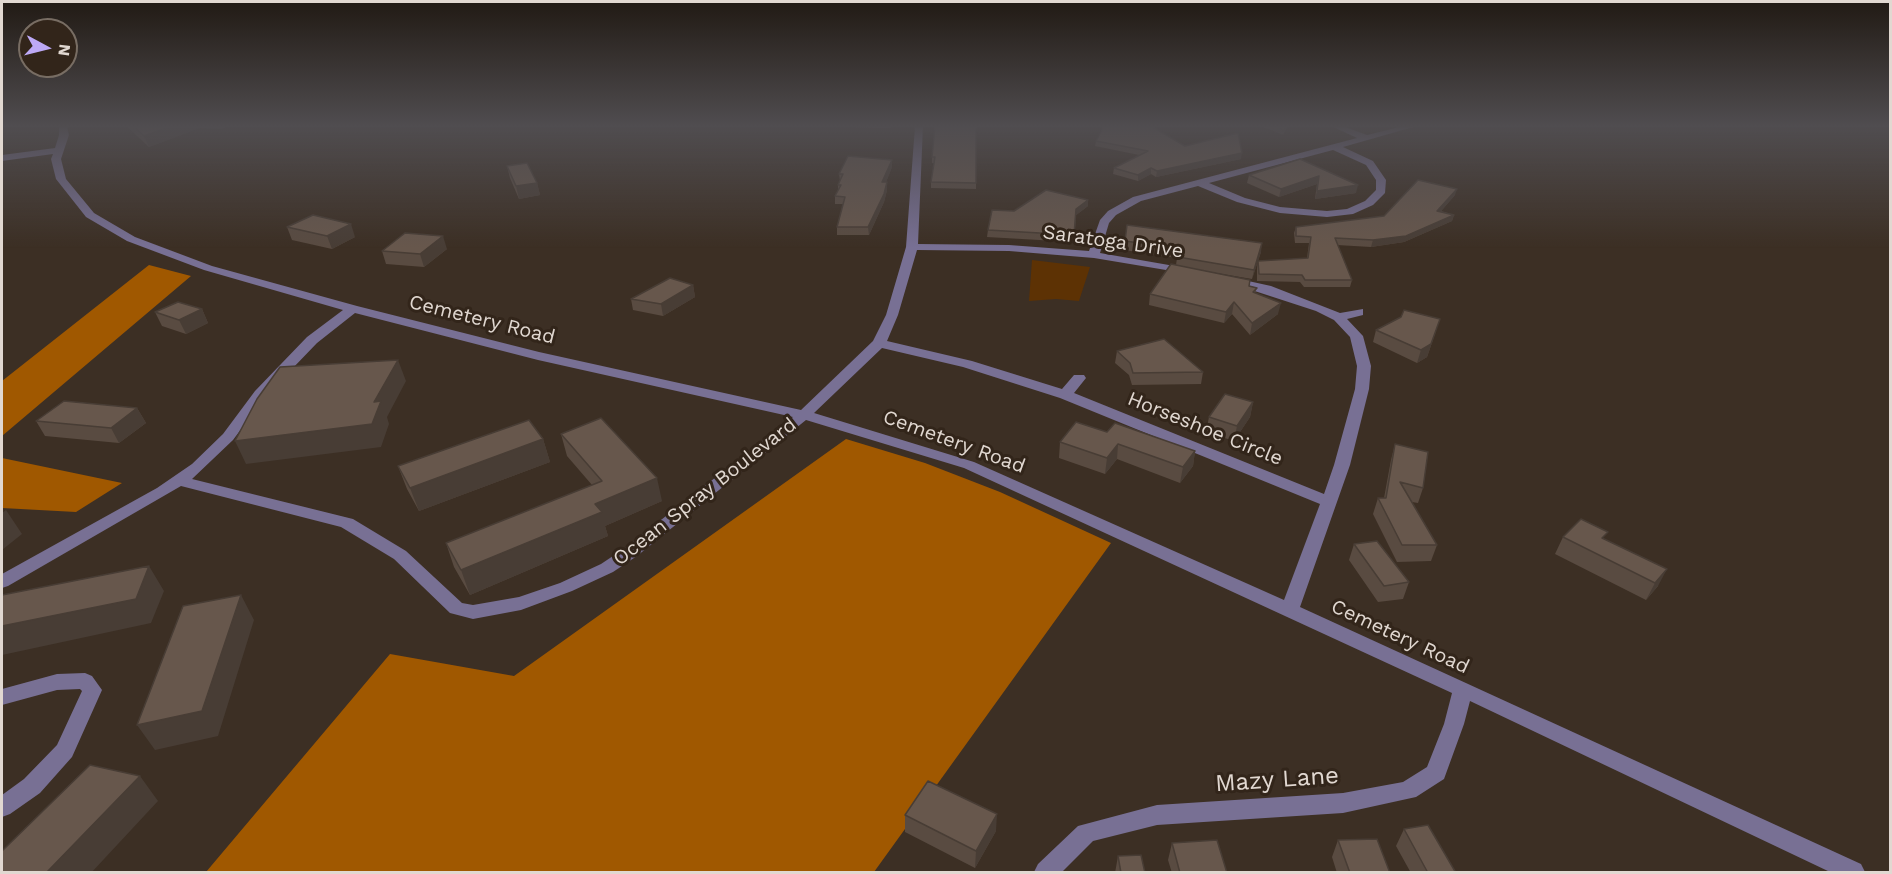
<!DOCTYPE html>
<style>
body{margin:0}
#map{position:relative;width:1892px;height:874px;overflow:hidden;background:#3c2f24;font-family:"Work Sans",sans-serif}
canvas{display:block}
.frame{position:absolute;inset:0;border:3px solid #e1d8d1;pointer-events:none}
.north{position:absolute;left:18px;top:18px;width:60px;height:60px;box-sizing:border-box;background:#32251a;border:2px solid #786d63;border-radius:50%;rotate:97deg;font-size:16px;font-weight:700;line-height:24px;text-align:center;color:#e1d8d1}
.north::after{content:'';display:block;margin:auto;width:21px;height:27px;background:#bda9f5;clip-path:polygon(50% 0,100% 100%,50% 72%,0 100%)}
</style>
<div id="map">
<canvas width="1892" height="874"></canvas>
<div class="frame"></div>
<div class="north">N</div>
</div>
<script>
const ctx = document.querySelector('canvas').getContext('2d');
ctx.lineJoin = 'round';
function fill(path, color) { ctx.fillStyle = color; ctx.fill(path, 'evenodd'); }
const toPath = rows => new Path2D(rows.map(r => 'M' + r).join(''));
function strokePath(path, color, width, dash) { ctx.strokeStyle = color; ctx.lineWidth = width; ctx.lineCap = dash ? 'butt' : 'round'; ctx.setLineDash(dash || []); ctx.stroke(path); }
function label(font, color, halo, rows, align = 'center') {
  ctx.font = font + ' "Work Sans",sans-serif'; ctx.lineWidth = 6; ctx.setLineDash([]); ctx.textBaseline = 'middle'; ctx.strokeStyle = halo; ctx.fillStyle = color; for (const [text, x, y, turn = 0] of rows) {
    ctx.save(); ctx.translate(x, y); ctx.rotate((+turn || 0) * Math.PI / 180); ctx.textAlign = isNaN(turn) ? turn : align; if (halo) ctx.strokeText(text, 0, 0); ctx.fillText(text, 0, 0); ctx.restore();
  }
}
const green = toPath([
 [1032,260,1090,267,1079,301,1056,299,1029,301]
]);
const forest = toPath([
 [149,265,191,276,2,436,2,381],
 [846,439,925,463,1000,492,1111,543,874,872,206,872,390,654,514,676],
 [2,458,122,483,76,512,2,508]
]);
const minor = toPath([
 [59,126,67,126,69,135,61,159,66,179,94,213,135,237,212,266,357,306,539,352,801,410,873,341,886,315,906,247,915,126,923,126,918,244,1009,245,1089,251,1100,220,1108,211,1133,197,1357,138,1331,126,1343,126,1367,135,1403,126,1417,126,1343,147,1373,161,1386,180,1385,193,1373,205,1353,214,1327,217,1280,213,1237,202,1198,186,1141,201,1116,215,1109,223,1100,253,1186,268,1192,272,1190,274,1094,258,1009,251,917,250,898,315,887,341,972,361,1062,389,1074,375,1084,375,1086,378,1074,393,1324,494,1334,465,1355,389,1357,366,1350,337,1334,320,1316,311,1224,281,1230,277,1271,286,1340,313,1363,309,1363,315,1347,319,1363,336,1371,366,1369,389,1350,465,1300,607,1861,864,1865,872,1830,872,1470,701,1464,724,1444,779,1416,797,1343,813,1157,825,1093,841,1062,872,1034,872,1038,864,1078,826,1157,805,1343,793,1403,782,1427,767,1444,724,1452,693,964,468,806,420,637,556,613,572,572,591,521,610,473,619,450,613,394,559,341,527,181,486,8,586,2,588,2,574,157,488,192,464,223,434,255,391,307,337,343,310,204,270,127,241,86,217,56,179,51,159,53,154,2,161,2,155,55,148,59,135,59,126],
 [1333,150,1366,165,1376,180,1376,190,1365,201,1347,209,1327,211,1280,207,1245,198,1209,183,1333,150],
 [355,313,538,360,793,417,625,548,601,564,560,583,519,597,473,605,462,603,406,551,353,519,192,479,233,440,265,397,317,343,355,313],
 [882,348,963,367,1060,398,1320,504,1284,600,974,462,814,413,882,348],
 [85,673,92,676,102,690,72,757,40,793,10,814,2,817,2,795,24,779,57,745,82,691,80,689,57,690,2,705,2,689,57,674,85,673]
]);
const wall = toPath([
 [126,126,227,126,221,129,200,128,149,147],
 [854,126,891,126,891,128,854,127],
 [976,126,976,189,931,188,931,182,934,163,932,163,932,157],
 [1261,126,1288,126,1283,135],
 [1096,141,1185,146,1241,159,1156,177,1151,174,1138,181,1113,174,1114,168,1139,155,1095,146],
 [1300,159,1356,193,1315,199,1317,184,1279,197,1247,183,1249,175],
 [507,166,537,183,540,195,519,199,510,178],
 [892,167,886,182,887,190,884,202,869,235,837,235,837,227,843,204,835,204,835,196,838,190,838,185,840,181,839,174],
 [1455,195,1441,211,1454,215,1452,221,1404,242,1371,247,1337,245,1352,280,1350,287,1304,287,1300,282,1257,281,1257,268,1258,261,1307,258,1309,243,1295,243,1294,233,1296,227,1384,216],
 [1088,206,1076,215,1074,242,987,237,988,230,1014,211],
 [1127,225,1261,252,1252,279,1198,270,1257,288,1255,293,1278,314,1250,335,1232,314,1224,323,1149,305,1150,294,1176,265,1177,258,1124,250],
 [287,227,355,237,332,249,292,240],
 [447,249,424,267,386,264,382,251],
 [693,285,695,297,663,316,633,310,631,299],
 [202,309,208,323,186,334,162,326,155,312],
 [1376,330,1436,331,1427,357,1417,363,1373,342],
 [1117,351,1203,372,1201,384,1132,385,1129,375,1115,363],
 [1253,402,1250,417,1234,441,1206,432,1209,417],
 [137,408,146,423,119,443,45,436,36,421],
 [1107,432,1195,451,1193,466,1180,483,1117,459,1105,474,1059,458,1060,442],
 [561,434,662,501,605,526,608,536,470,595,454,567,446,543,592,485,567,456],
 [543,439,550,462,419,511,407,489,398,466],
 [1395,444,1423,488,1418,503,1412,502,1437,545,1431,561,1397,562,1373,514,1378,498,1384,498,1391,460],
 [1563,537,1605,539,1658,586,1646,600,1555,554],
 [1354,544,1409,582,1403,599,1378,602,1349,560],
 [905,815,996,831,975,868,905,832],
 [1404,829,1456,873,1411,873,1396,846],
 [1338,840,1390,873,1337,873,1332,857],
 [1172,843,1227,873,1172,873,1168,860],
 [1118,856,1145,873,1115,873]
]);
const shadedWall = toPath([
 [172,126,199,126,200,128,149,147,144,136],
 [219,126,227,126,221,129],
 [1242,153,1241,159,1156,177,1157,171],
 [892,160,892,167,883,190,882,182],
 [1151,168,1151,174,1138,181,1138,175],
 [1319,176,1317,184,1279,197,1281,189],
 [887,182,887,190,884,202,869,235,868,227],
 [537,183,540,195,519,199,516,186],
 [1358,185,1356,193,1315,199,1317,191],
 [1457,189,1455,195,1436,217,1437,211],
 [1088,200,1088,206,1075,216,1076,209],
 [1454,215,1452,221,1404,242,1371,247,1373,240],
 [351,224,355,237,332,249,327,236],
 [443,236,447,249,424,267,420,254],
 [1262,243,1261,252,1252,279,1254,270],
 [693,285,695,297,663,316,661,304],
 [1234,302,1232,314,1224,323,1226,312],
 [1281,303,1278,314,1250,335,1252,323],
 [202,309,208,323,186,334,179,320],
 [1440,319,1427,357,1417,363,1421,350],
 [398,360,406,381,387,417,389,424,381,447,246,464,235,441,374,402],
 [1253,402,1250,417,1234,441,1237,426],
 [137,408,146,423,119,443,111,428],
 [543,439,550,462,419,511,410,488],
 [1118,444,1117,459,1105,474,1107,458],
 [1195,451,1193,466,1180,483,1183,467],
 [657,478,662,501,605,526,608,536,470,595,461,570,595,504],
 [6,510,22,534,2,550,2,513],
 [149,566,164,591,151,623,2,655,2,626],
 [1667,569,1658,586,1646,600,1655,583],
 [241,595,254,620,218,736,155,750,137,725],
 [140,776,158,801,91,873,46,873],
 [997,814,996,831,975,868,976,851]
]);
const building = toPath([
 [133,126,172,126,144,136,133,126],
 [935,126,976,126,976,183,931,182,935,157,932,157,935,126],
 [1104,126,1151,126,1185,146,1238,133,1242,153,1157,171,1151,168,1138,175,1114,168,1148,151,1096,141,1104,126],
 [1275,126,1286,126,1284,130,1275,126],
 [848,156,892,160,882,182,887,182,884,194,868,227,837,227,845,197,835,196,841,185,838,185,843,174,839,174,848,156],
 [1300,159,1358,185,1317,191,1319,176,1281,189,1249,175,1300,159],
 [527,163,537,183,516,186,507,166,527,163],
 [1418,180,1457,189,1437,211,1454,215,1406,236,1373,240,1335,238,1352,280,1305,280,1302,275,1259,274,1258,261,1308,258,1311,237,1296,236,1296,227,1384,216,1418,180],
 [1046,190,1088,200,1076,209,1074,235,988,230,992,210,1014,211,1046,190],
 [313,215,351,224,327,236,287,227,313,215],
 [1127,225,1262,243,1254,270,1178,257,1182,249,1125,241,1127,225],
 [405,233,443,236,420,254,382,251,405,233],
 [1171,264,1250,280,1249,286,1257,288,1253,292,1281,303,1252,323,1234,302,1226,312,1150,294,1171,264],
 [670,278,693,285,661,304,631,299,670,278],
 [178,302,202,309,179,320,155,312,178,302],
 [1404,310,1440,319,1431,344,1421,350,1376,330,1401,317,1404,310],
 [1164,339,1203,372,1133,373,1130,363,1117,351,1164,339],
 [398,360,374,402,381,401,372,424,235,441,257,399,280,367,398,360],
 [1225,394,1253,402,1237,426,1209,417,1225,394],
 [64,401,137,408,111,428,36,421,64,401],
 [601,418,657,478,595,504,602,512,461,570,446,543,602,481,561,434,601,418],
 [529,420,543,439,410,488,398,466,529,420],
 [1076,422,1107,432,1115,423,1195,451,1183,467,1118,444,1107,458,1060,442,1076,422],
 [1395,444,1428,452,1423,488,1400,482,1437,545,1402,545,1378,498,1386,498,1395,444],
 [1581,519,1608,532,1602,538,1667,569,1655,583,1563,537,1581,519],
 [1377,541,1409,582,1384,586,1354,544,1377,541],
 [149,566,136,599,2,626,2,595,149,566],
 [241,595,202,711,137,725,183,606,241,595],
 [90,765,140,776,46,873,2,873,2,851,90,765],
 [928,781,997,814,976,851,905,815,928,781],
 [1428,825,1456,873,1428,873,1404,829,1428,825],
 [1377,839,1390,873,1350,873,1338,840,1377,839],
 [1217,840,1227,873,1180,873,1172,843,1217,840],
 [1141,855,1145,873,1121,873,1118,856,1141,855]
]);
const streetNames = [
 ["Saratoga Drive",1113,242,8],
 ["Cemetery Road",482,320,14],
 ["Horseshoe Circle",1205,429,22],
 ["Cemetery Road",954,442,20],
 ["Ocean Spray Boulevard",705,492,-38],
 ["Cemetery Road",1400,637,25]
];
const nearStreetnames = [
 ["Mazy Lane",1277,780,-4]
];
fill(green, '#5d3204');
fill(forest, '#a05800');
fill(minor, '#787094');
fill(wall, '#594b41');
fill(shadedWall, '#483d35');
fill(building, '#67574c');
strokePath(building, '#483d35', 1.5);
const sky = ctx.createLinearGradient(0, 0, 0, 248);
sky.addColorStop(0, '#211a14');
sky.addColorStop(0.51, '#504d50');
sky.addColorStop(1, '#504d5000');
ctx.fillStyle = sky;
ctx.fillRect(0, 0, 1892, 248);
label('20px', '#e1d8d1', '#32251a', streetNames);
label('24px', '#e1d8d1', '#32251a', nearStreetnames);
</script>
